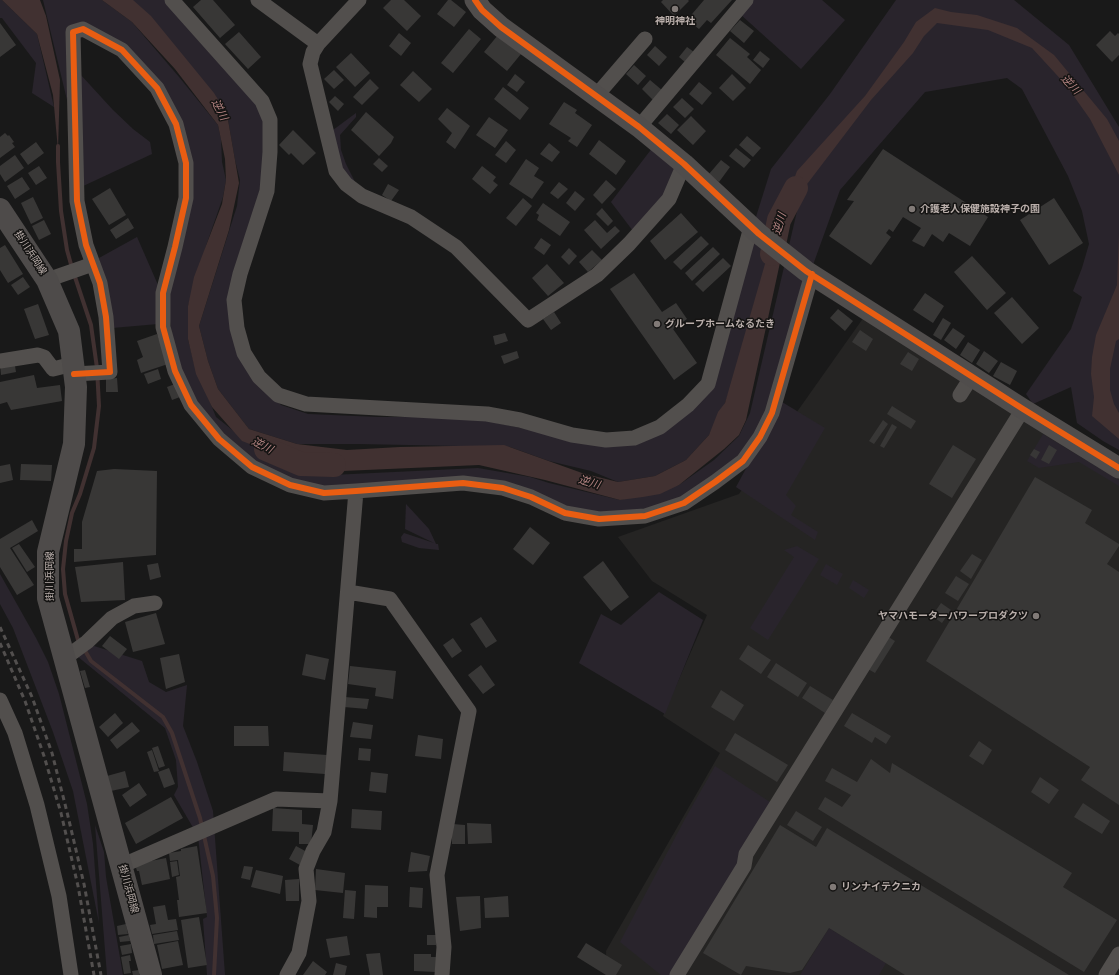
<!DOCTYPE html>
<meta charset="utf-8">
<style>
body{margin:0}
canvas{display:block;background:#191919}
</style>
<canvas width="1119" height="975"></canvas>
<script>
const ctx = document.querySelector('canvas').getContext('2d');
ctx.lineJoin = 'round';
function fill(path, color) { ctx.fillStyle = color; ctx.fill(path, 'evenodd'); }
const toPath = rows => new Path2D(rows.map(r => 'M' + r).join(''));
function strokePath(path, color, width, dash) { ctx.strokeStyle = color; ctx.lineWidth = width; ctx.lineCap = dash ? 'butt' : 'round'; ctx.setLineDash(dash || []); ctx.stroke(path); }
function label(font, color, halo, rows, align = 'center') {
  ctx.font = font + ' "Roboto Condensed","Noto Sans JP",sans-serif'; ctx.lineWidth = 3; ctx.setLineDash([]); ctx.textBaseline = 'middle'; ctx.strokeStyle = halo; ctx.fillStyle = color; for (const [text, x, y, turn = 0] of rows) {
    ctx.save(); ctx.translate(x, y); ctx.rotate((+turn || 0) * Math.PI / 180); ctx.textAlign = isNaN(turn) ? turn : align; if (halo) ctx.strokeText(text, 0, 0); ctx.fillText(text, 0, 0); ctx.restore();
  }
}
const built = toPath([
 [864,317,1119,473,1119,975,607,975,606,951,720,753,663,716,707,615,652,581,618,537,739,494]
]);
const green = toPath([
 [0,0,2,0,37,34,54,107,32,93,36,63,2,18,0,18],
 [43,0,102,0,132,22,179,77,218,125,221,139,222,162,226,180,223,197,207,243,188,306,188,339,194,363,216,417,250,444,332,475,478,468,530,477,549,483,620,500,679,485,714,460,739,436,750,413,801,194,803,190,798,196,725,403,709,435,686,460,655,476,618,482,591,471,549,461,510,447,359,444,297,444,249,429,218,389,208,361,199,326,237,206,240,180,235,160,227,114,131,0,171,0,244,84,270,127,262,193,228,308,242,362,281,405,308,414,379,417,462,417,492,422,594,443,626,445,710,387,755,220,771,169,830,94,896,0,1014,0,1069,45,1119,127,1119,450,1103,441,1077,423,1071,387,1033,404,1026,394,1071,329,1082,297,1073,291,1082,268,1089,244,1082,211,1068,176,1022,89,1007,78,925,92,840,190,809,276,771,411,740,460,684,501,651,512,595,516,506,485,329,487,303,485,262,467,232,446,197,406,177,370,166,292,191,207,160,84,83,26,67,100],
 [753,0,822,0,845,20,801,69,740,14],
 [80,74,113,110,133,129,150,142,152,154,81,187],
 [356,113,356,117,340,135,341,150,346,164,356,184,340,169,333,130],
 [653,147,678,167,662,199,633,231,611,202],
 [137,237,158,285,158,324,112,328,99,258],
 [782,402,825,428,786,495,796,506,791,515,818,532,815,540,736,487],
 [1043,434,1119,480,1119,486,1079,462,1039,468,1027,461],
 [406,504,429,529,436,544,438,544,439,550,419,548,402,542,401,537,404,533,434,543,405,529],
 [797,546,819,559,768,640,750,628,794,557,784,550],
 [826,564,843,574,837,585,820,575],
 [0,574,36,638,48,662,59,694,87,804,93,844,99,923,73,791,53,732,13,628,0,604],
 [853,580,869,590,864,598,849,588],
 [659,592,703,620,665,714,579,663,601,614,621,625],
 [94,646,142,661,149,682,166,692,187,685,183,726,197,762,213,811,225,975,207,975,203,919,207,917,198,836,174,795,178,787,176,760,165,728,77,656],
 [715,766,773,804,679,975,661,975,620,942,686,817],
 [95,825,104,852,106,877,123,975,107,975],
 [829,928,886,963,879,975,800,975]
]);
const water = toPath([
 [2,0,40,0,46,16,60,80,58,150,53,95,37,34],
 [102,0,133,0,151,16,214,93,227,114,239,183,229,230,199,326,208,361,218,389,249,429,297,444,347,450,400,447,504,445,582,473,618,482,655,476,686,460,709,435,718,412,725,403,773,236,797,171,865,96,904,42,916,22,935,8,951,12,977,15,1017,28,1054,55,1107,119,1119,141,1119,175,1090,119,1066,85,1032,48,988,30,937,23,924,36,913,53,871,100,798,196,784,244,746,420,739,435,724,449,679,485,660,494,643,497,620,500,545,480,479,465,320,472,242,441,212,407,196,374,188,339,188,306,194,277,222,204,226,180,225,159,218,125,175,69,132,22],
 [1119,233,1119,339,1116,341,1110,369,1110,390,1114,404,1119,413,1119,439,1092,416,1094,397,1091,374,1092,357,1096,335,1117,285]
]);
const stream = toPath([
 [58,146,58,162,61,211,67,250,72,268],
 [74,274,91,325,97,368,99,406,94,448,80,494,72,513,66,541,63,569,65,594,78,640,80,643],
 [84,649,91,661,163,717,172,733,200,818,213,876,217,918,214,975]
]);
const river = toPath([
 [772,254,779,220,796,188],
 [266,449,301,464,334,465]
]);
const building = toPath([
 [201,0,213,0,235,25,220,38,193,7],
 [391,0,404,0,421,16,407,31,383,8],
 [448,0,451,0,466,12,454,27,437,14],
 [663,0,688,0,689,1,674,16,661,2],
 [704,0,732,0,711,23,707,20,699,29,687,20],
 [740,20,754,31,744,43,730,31],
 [0,23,16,45,0,57],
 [469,29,481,39,453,73,441,63],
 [1110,31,1115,36,1118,33,1119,34,1119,55,1112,62,1096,45],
 [239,32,261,57,248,69,225,44],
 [399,33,411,43,401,56,389,46],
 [498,35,521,54,507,71,484,52],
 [730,38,750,54,747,57,761,70,750,84,716,55],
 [655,46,667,57,659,66,647,55],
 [687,47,694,52,685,62,679,57],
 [760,51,770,59,763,68,753,60],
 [351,53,370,73,355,87,336,67],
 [634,65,646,76,638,85,626,74],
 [334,70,344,80,334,89,324,79],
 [413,71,432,89,419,102,400,85],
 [515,74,525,82,517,92,507,85],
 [732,74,746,88,733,101,719,88],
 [370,79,379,88,362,105,353,97],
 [650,80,663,91,654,101,642,89],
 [699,82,712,93,702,105,689,94],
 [503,87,529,108,520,120,494,99],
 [335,96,344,104,338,111,329,102],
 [682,98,694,109,685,118,673,107],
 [564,102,577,110,575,113,592,125,577,147,568,141,571,138,549,124],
 [447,108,470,126,455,149,446,142,452,133,438,119],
 [366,112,394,137,391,143,379,156,351,130],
 [667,114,679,125,671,134,658,123],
 [691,116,706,131,693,145,677,130],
 [489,117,508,130,495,148,476,135],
 [293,130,316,153,303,165,291,153,289,155,279,145],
 [5,133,8,136,9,135,14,142,12,143,15,147,0,158,0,137],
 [747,136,761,148,753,157,739,145],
 [599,140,626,161,616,175,589,154],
 [506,141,516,150,506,163,495,155],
 [36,142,44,153,28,165,20,154],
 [549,143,560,152,552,162,540,154],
 [736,148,751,160,744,168,729,156],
 [883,149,988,217,970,246,949,233,943,242,932,234,924,247,912,241,921,228,903,217,893,232,889,229,886,233,891,237,871,265,829,236,854,201,847,200],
 [15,155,24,168,5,182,0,174,0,166],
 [379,158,388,166,382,172,373,164],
 [526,159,539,168,534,176,544,182,532,199,509,184],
 [721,160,730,167,719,182,709,174],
 [39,166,47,178,36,185,28,173],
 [482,166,496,177,493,181,498,185,490,194,472,179],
 [22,177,30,189,15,199,7,186],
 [606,180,616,189,602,204,593,195],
 [559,182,568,189,558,199,550,193],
 [388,184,399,190,391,201,382,195],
 [110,188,126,215,109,225,92,199],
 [575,191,585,199,575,211,566,203],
 [33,197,43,218,31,224,21,203],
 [523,198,532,206,516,226,506,218],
 [1054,198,1083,243,1049,265,1020,220],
 [543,203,570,222,560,236,537,220,539,215,536,213],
 [602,208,613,221,608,226,596,214],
 [681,213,698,232,665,260,650,241],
 [128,218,134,228,116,239,110,230],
 [44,220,51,234,39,240,32,226],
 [595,220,607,233,615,226,620,231,601,249,584,230],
 [701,236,709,244,681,270,673,262],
 [541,238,551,245,544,255,534,248],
 [5,245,23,274,8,283,0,270,0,248],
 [713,247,720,254,692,281,685,273],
 [569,248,577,256,569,265,561,257],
 [592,250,602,260,588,272,579,262],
 [972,256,1006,293,987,310,954,272],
 [723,258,731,266,703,292,695,284],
 [547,264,564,283,548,296,532,278],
 [634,273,662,312,676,303,687,319,673,329,697,363,674,380,610,289],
 [23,277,30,287,18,295,11,285],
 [925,293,944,306,933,323,913,310],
 [1012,297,1039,328,1022,344,994,313],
 [38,304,49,335,35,339,24,309],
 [838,309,853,321,845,331,830,318],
 [554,312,561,323,551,330,543,319],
 [943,318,951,323,941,340,933,335],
 [953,328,965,336,956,349,944,340],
 [860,330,873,339,866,351,852,342],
 [505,333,508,341,495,345,493,336],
 [157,334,168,364,141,373,137,360,143,357,137,341],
 [968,342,980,350,972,363,960,355],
 [517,351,519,358,504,364,501,356],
 [984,351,998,361,989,373,976,364],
 [908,352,919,359,912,371,900,364],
 [14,360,16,372,1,375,0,363],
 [1001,362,1017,371,1010,385,993,376],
 [158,369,161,379,148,384,144,374],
 [34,375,37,388,60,385,62,401,11,410,7,402,0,404,0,382],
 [117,378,118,392,106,392,106,379],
 [175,384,180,397,172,400,167,387],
 [892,406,916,421,911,429,887,414],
 [883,420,888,424,874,444,869,441],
 [892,424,897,427,884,448,880,446],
 [953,445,976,459,952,498,929,484],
 [1049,445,1057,450,1049,464,1041,460],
 [1034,449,1040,452,1036,459,1030,455],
 [10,464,13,480,0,483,0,466],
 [21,464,52,465,51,481,20,480],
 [114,469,157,471,156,555,74,562,74,549,82,549,82,522,97,471],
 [1035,477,1092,510,1085,523,1119,544,1119,546,1107,564,1119,572,1119,805,1081,780,1090,767,926,661],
 [32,520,38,531,10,548,34,585,17,595,0,567,0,539],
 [530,527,550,543,533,565,513,549],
 [19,544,35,567,27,572,12,548],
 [972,554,982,560,971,579,960,571],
 [603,561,629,597,611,611,583,577],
 [123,562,125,600,81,602,75,567],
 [158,563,161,577,150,580,147,565],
 [956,576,969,584,958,601,945,593],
 [941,603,951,610,942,623,932,616],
 [156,613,165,644,133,652,125,622],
 [481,617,497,641,486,648,470,624],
 [110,636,127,649,119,659,102,646],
 [887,636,895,641,875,673,868,669],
 [453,638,462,651,452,658,443,645],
 [748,645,771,660,761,674,739,659],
 [179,654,185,682,166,689,160,658],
 [306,654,329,659,325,680,302,675],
 [776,663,807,683,798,697,767,677],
 [481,665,495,685,483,694,468,675],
 [350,666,396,671,393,699,375,696,376,688,348,684],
 [85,670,90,687,85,688,80,671],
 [810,686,833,700,825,713,802,698],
 [721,690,744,705,734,721,711,707],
 [345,697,369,699,367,709,344,707],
 [115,713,123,723,108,737,99,727],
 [852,713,891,736,886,744,875,737,872,743,844,726],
 [132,722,140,731,117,749,110,740],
 [353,722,373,725,371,739,350,737],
 [234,726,268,726,269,746,234,746],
 [735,733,788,765,777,782,725,750],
 [418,735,443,739,441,759,415,756],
 [979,741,992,750,983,765,969,756],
 [158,746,165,766,159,768,152,748],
 [359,748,371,749,370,761,358,760],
 [152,750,159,771,154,772,147,752],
 [284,752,327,755,325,774,283,771],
 [871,759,890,773,892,763,1072,873,1063,887,1117,920,1084,972,818,809,825,797,842,807,851,795,825,781,832,768,857,782],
 [169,768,175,784,164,788,158,772],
 [125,771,129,787,111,791,107,776],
 [371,772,388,774,386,793,369,791],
 [1040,777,1059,790,1049,804,1031,792],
 [139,783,147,795,130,807,122,795],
 [171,797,183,818,136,844,125,823],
 [1083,803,1110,821,1102,834,1074,817],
 [273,808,302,810,302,824,313,825,311,844,299,844,299,832,272,831],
 [352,809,382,811,381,830,351,828],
 [796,811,822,827,813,841,787,825],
 [467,823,491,824,492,843,468,844],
 [452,824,465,825,465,844,452,844],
 [780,825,816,847,827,828,1069,975,905,975,829,928,802,970,790,973,746,966,741,975,703,953],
 [197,846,207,913,179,917,177,900,179,900,176,877,180,876,178,860,170,861,169,853,181,851,181,849],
 [296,846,307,852,300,865,289,859],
 [411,852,430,856,427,871,408,872],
 [166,858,170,879,142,885,139,871,137,871,135,864],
 [177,861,179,875,172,877,170,862],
 [244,866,253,867,250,880,241,878],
 [316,869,345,873,343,893,315,890],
 [256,870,283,876,280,894,251,887],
 [299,879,299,901,286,901,285,880],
 [365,885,388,886,388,907,377,907,377,918,364,917],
 [410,887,423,888,422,908,409,907],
 [345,890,356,891,354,919,343,918],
 [480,896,481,928,460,931,456,897],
 [508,896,509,917,485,918,484,898],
 [165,905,168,920,176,919,178,930,152,934,150,925,156,924,153,907],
 [199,917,207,965,188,968,181,920],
 [126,924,128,934,118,935,117,926],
 [177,931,179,940,154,944,153,935],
 [129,935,130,941,120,942,119,937],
 [427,935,436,935,436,945,427,945],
 [347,936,350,955,330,958,326,939],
 [178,941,183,965,162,969,157,945],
 [586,943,622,965,616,975,606,975,577,957],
 [131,944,132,953,122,955,120,946],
 [380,953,383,975,370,975,366,954],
 [414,954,431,954,431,957,437,957,436,972,414,971],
 [130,955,131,961,129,961,131,973,124,974,121,957],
 [313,961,327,972,325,975,303,975],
 [336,963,347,966,345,975,333,975],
 [139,970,139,975,133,975,132,971]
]);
const street = toPath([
 [172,0,262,101,270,120,270,152,267,191,240,274,234,300,237,328,244,353,259,377,278,395,306,404,487,414,520,420,572,435,606,440,634,438,660,427,688,405,708,384,751,227],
 [258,0,318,44],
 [359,0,318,44,313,52,310,64,336,171,346,184,362,196,411,217,456,247,528,320,597,275,629,244,669,199,684,164],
 [596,96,645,39],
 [639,127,746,0],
 [47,280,93,264],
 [0,361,38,355,44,357,53,369,73,364],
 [74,374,110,372,106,317,100,283,86,245,77,201,73,32,83,29,122,50,157,88,176,124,186,163,186,198,175,247,163,293,163,327,175,371,191,405,219,439,252,467,290,485,324,493,356,491,463,483,503,488,531,497,565,513,599,519,645,516,684,503,715,482,743,461,760,437,772,413,812,274],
 [960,395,972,376],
 [348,592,390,599,469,711,437,875,444,947,442,975],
 [65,658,87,642,112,618,134,606,155,603],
 [0,700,15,733,37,805,59,896,71,975],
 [121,866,276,799,330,801],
 [287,975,299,953,309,901,306,869,313,851,324,832,330,801,356,491],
 [677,975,744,866,746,854,1023,409],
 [1106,975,1119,954]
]);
const secondary = toPath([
 [475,0,482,10,501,27,639,127,684,164,759,234,806,271,1023,409,1119,468]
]);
const primary = toPath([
 [0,209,47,280,69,331,76,387,74,444,48,552,48,598,151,975]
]);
const rail = toPath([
 [0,627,32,697,52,753,67,812,84,884,101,975],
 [0,643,25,701,44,756,61,813,78,886,94,975]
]);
const cycleway = toPath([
 [475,0,482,10,501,27,639,127,684,164,759,234,806,271,1023,409,1119,468],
 [74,374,110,372,106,317,100,283,86,245,77,201,73,32,83,29,122,50,157,88,176,124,186,163,186,198,175,247,163,293,163,327,175,371,191,405,219,439,252,467,290,485,324,493,356,491,463,483,503,488,531,497,565,513,599,519,645,516,684,503,715,482,743,461,760,437,772,413,812,274]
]);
const markers = [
 [675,9,4,"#817a77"],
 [912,209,4,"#817a77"],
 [657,324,4,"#817a77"],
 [1036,616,4,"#817a77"],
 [833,887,4,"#817a77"]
];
const poiNames = [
 ["神明神社",675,21,"center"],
 ["介護老人保健施設神子の園",920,209],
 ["グループホームなるたき",665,324],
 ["ヤマハモーターパワープロダクツ",1028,616,"right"],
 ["リンナイテクニカ",841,887]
];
const streetNames = [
 ["掛川浜岡線",30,253,57],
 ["掛川浜岡線",50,576,-90],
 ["掛川浜岡線",128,889,75]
];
const waterNames = [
 ["逆川",1070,85,46],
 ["逆川",219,110,63],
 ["逆川",780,224,-73],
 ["逆川",262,446,27],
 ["逆川",589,483,16]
];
fill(built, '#252423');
fill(green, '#29242c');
fill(water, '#413131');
strokePath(stream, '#413131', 4);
strokePath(river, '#413131', 24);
fill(building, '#383736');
strokePath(street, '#524f4d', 15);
strokePath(secondary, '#504d4c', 21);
strokePath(primary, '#4e4b4a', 22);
strokePath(rail, '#524f4e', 3, [5, 4]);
strokePath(cycleway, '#e95d12', 6);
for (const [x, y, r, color] of markers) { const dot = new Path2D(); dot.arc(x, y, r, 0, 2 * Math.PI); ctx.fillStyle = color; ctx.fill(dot); strokePath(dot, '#151413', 1.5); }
label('bold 10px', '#b9aeaa', '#151413', poiNames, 'left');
label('10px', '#b9aeaa', '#151413', streetNames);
label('italic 11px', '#b48482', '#151413', waterNames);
</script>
